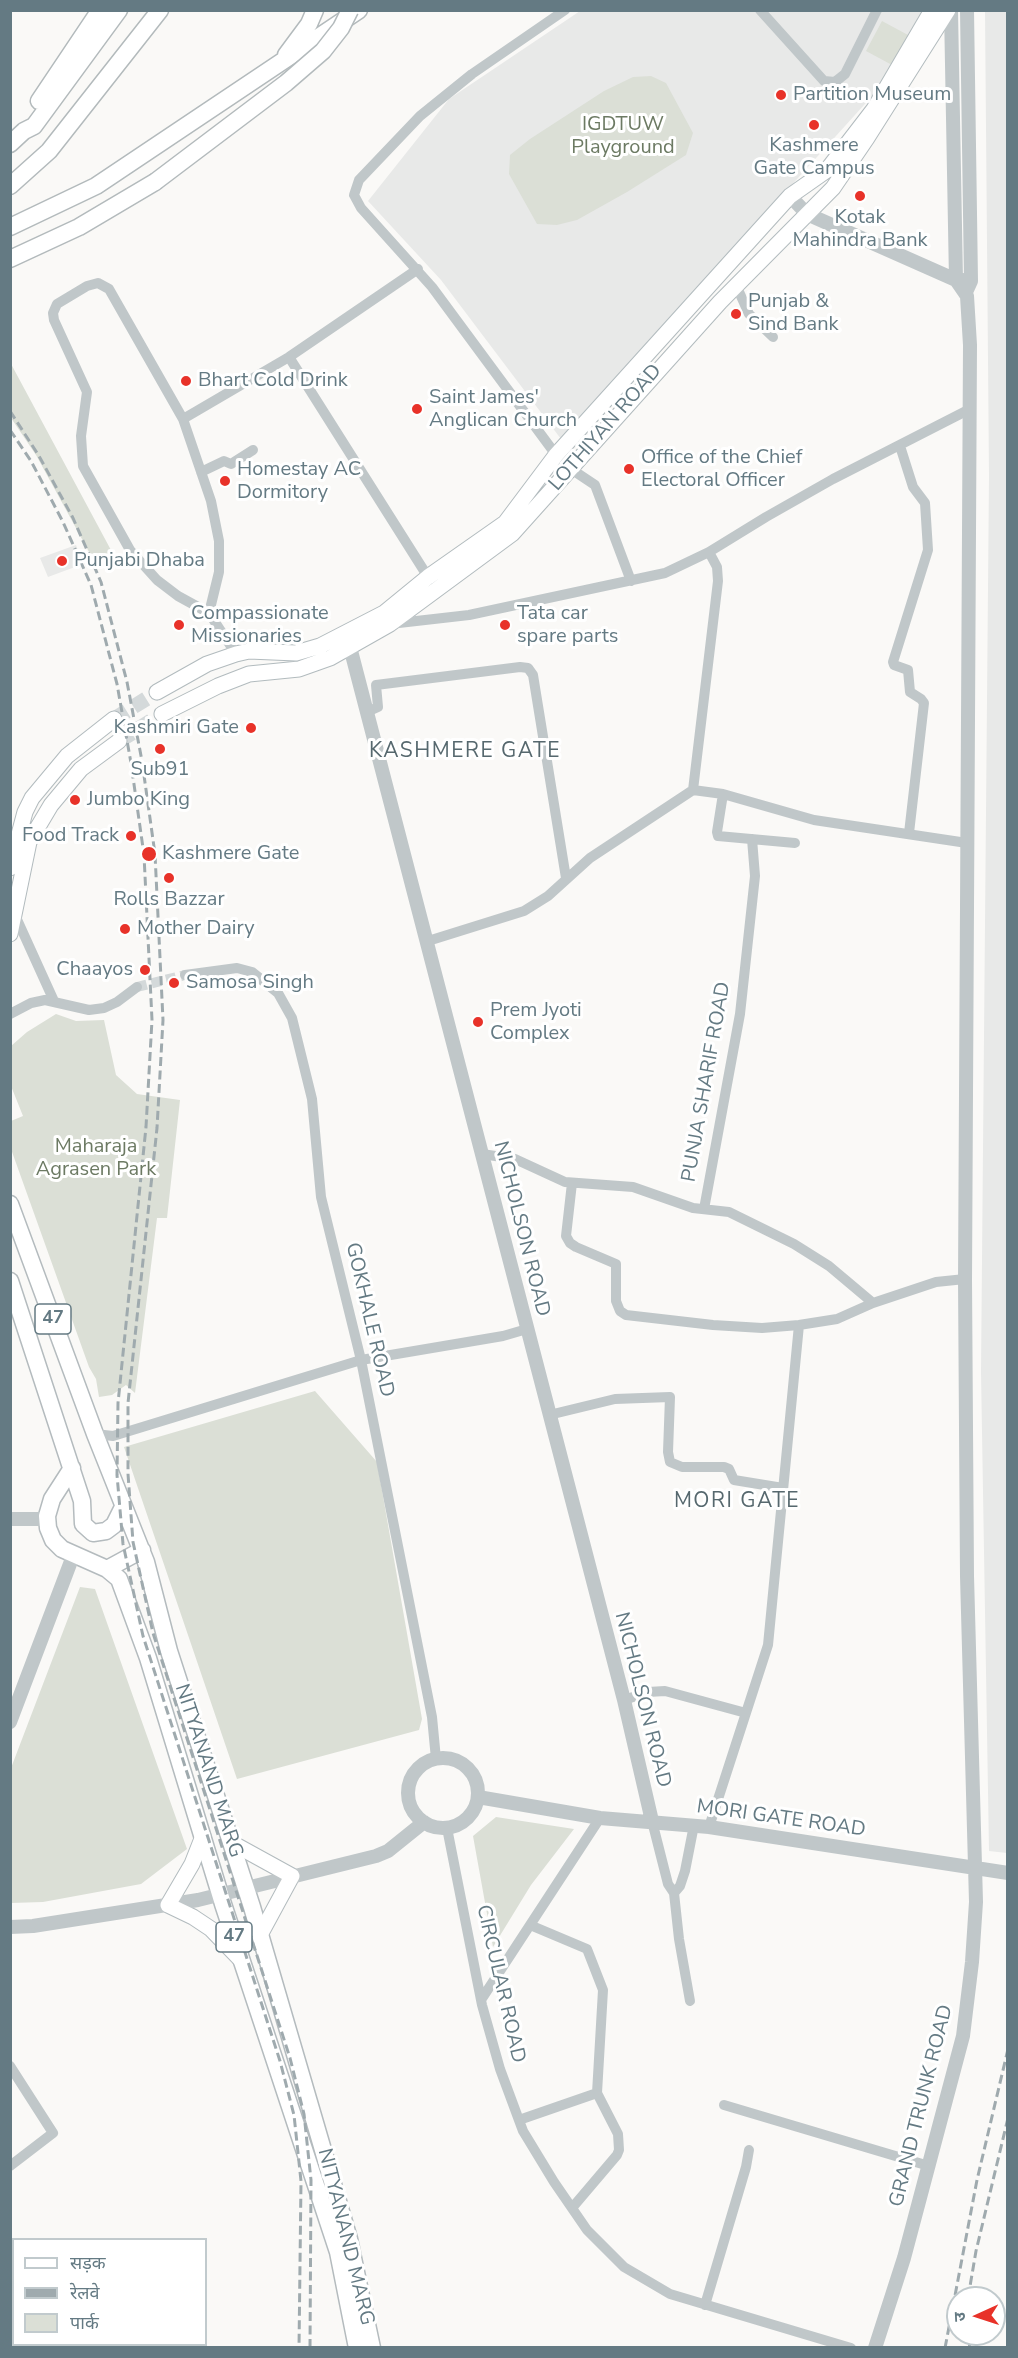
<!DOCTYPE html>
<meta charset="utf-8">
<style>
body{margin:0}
#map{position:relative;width:1018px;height:2358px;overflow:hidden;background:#faf9f7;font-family:"Nunito Sans","Noto Sans Devanagari",sans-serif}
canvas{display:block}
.frame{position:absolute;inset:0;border:12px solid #647a83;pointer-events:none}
.legend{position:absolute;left:12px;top:2238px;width:195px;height:108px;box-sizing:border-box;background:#fff;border:2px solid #c1cacd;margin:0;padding:8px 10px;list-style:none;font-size:18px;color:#647a83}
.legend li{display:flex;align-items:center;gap:12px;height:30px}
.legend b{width:30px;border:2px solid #c1cacd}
.north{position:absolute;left:946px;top:2286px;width:60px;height:60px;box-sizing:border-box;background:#fff;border:2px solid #c1cacd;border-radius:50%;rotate:267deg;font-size:16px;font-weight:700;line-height:24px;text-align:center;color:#647a83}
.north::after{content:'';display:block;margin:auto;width:21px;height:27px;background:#e83229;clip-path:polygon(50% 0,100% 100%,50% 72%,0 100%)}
</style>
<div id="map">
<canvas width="1018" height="2358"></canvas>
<div class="frame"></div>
<ul class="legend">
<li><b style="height:8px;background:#fff"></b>सड़क</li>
<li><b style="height:8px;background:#9faaae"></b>रेलवे</li>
<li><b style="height:16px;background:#dbdfd6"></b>पार्क</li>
</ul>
<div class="north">उ</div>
</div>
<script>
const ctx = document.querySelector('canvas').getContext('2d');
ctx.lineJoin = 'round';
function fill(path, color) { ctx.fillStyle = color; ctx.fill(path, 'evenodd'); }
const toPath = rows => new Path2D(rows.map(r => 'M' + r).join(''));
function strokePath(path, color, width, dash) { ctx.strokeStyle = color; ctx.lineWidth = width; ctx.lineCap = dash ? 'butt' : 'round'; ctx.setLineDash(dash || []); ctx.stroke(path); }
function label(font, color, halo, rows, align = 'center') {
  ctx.font = font + ' "Nunito Sans",sans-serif'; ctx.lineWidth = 6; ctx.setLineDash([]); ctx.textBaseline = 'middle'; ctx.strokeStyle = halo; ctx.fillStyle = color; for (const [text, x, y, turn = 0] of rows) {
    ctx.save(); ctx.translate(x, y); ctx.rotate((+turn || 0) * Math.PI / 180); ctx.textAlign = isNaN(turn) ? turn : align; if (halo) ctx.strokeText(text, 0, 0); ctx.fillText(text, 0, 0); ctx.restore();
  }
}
const built = toPath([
 [580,11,922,11,883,84,703,283,564,443,441,280,368,201,449,99],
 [985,11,1008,11,1007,1853,989,1851,981,1372,989,476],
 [76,545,83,564,48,577,40,558]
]);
const green = toPath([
 [882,21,908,35,892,65,866,51],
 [651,76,666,83,693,133,686,155,627,192,577,220,557,225,537,224,509,174,510,155,530,139,604,91,633,77],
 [10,362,112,552,94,561,36,455,11,418],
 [56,1014,76,1021,104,1020,116,1075,137,1094,180,1100,167,1218,157,1218,135,1393,126,1385,112,1395,99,1397,96,1379,89,1367,11,1149,11,1121,23,1116,11,1086,11,1046,27,1032],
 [315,1391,377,1462,422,1719,419,1730,237,1779,124,1447],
 [80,1587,95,1589,187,1849,141,1884,43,1902,11,1903,11,1768],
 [496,1817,574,1829,531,1885,493,1947,473,1836]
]);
const minorTunnel = toPath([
 [137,987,185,975]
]);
const secondaryTunnel = toPath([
 [114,719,157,692],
 [119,741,162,714]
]);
const minor = toPath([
 [565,10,472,74,420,116,359,180,354,195,361,208,432,287,562,463,595,485,631,581],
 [760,10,824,81,835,82,845,74,877,10],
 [736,285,749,314,773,337],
 [289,357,428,577],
 [183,419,289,357,418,269],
 [900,446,913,487,925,503,928,550,893,662,894,665,908,670,910,692,921,699,924,703,909,833],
 [201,472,224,461,231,464,253,450],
 [209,613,219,572,219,541,211,501,183,419,109,289,98,283,87,286,57,304,53,313,54,320,87,392,81,436,83,466,130,550,157,580,178,596,209,613,236,654],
 [390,624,469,615,665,573,709,552,766,517,833,479,970,409],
 [367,712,378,707,376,685,520,667,528,668,533,675,566,878],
 [693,790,718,581,717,567,709,552],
 [723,794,717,832,718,836,795,843],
 [15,915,54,1001],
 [428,941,524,911,548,896,590,858,693,790,723,794,814,820,967,843],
 [185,975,237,968,252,972,278,993,292,1018,312,1099,321,1197,361,1360,432,1717,436,1759],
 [10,1014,31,1003,45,1000,89,1010,104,1008,117,1002,137,987],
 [482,1154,515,1159,565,1182,633,1187,693,1208,729,1212,794,1244,829,1266,873,1303],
 [572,1183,566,1236,570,1243,576,1247,616,1264,616,1301,620,1311,626,1315,713,1325,762,1328,799,1325,837,1319,873,1303,936,1282,965,1279],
 [704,1209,740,1014,755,876,752,839],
 [549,1415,615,1399,670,1397,668,1452,670,1462,682,1467,724,1467,729,1469,734,1480,783,1488],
 [95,1434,113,1436,361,1360,503,1336,527,1329],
 [624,1700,648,1692,665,1691,746,1713],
 [652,1821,668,1884,674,1893,679,1939,690,2001],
 [709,1827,768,1645,799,1325],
 [447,1828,482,2005,500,2069,523,2131,554,2182,587,2230,624,2267,670,2294,851,2348],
 [674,1893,680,1886,685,1871,694,1825],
 [530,1925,587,1949,603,1990,597,2093,618,2134,619,2150,617,2155,572,2208],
 [481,2000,600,1818],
 [10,2066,53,2133,10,2166],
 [724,2105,929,2166],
 [519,2120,597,2093],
 [705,2305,746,2167,749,2150]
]);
const tertiary = toPath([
 [790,196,807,214,956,280,963,280],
 [966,292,971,281,967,10],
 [350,647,624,1700,652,1821],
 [10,1519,47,1519],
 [10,1722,73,1556],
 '408 1793a35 35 0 1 1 70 0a35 35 0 1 1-70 0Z',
 [478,1797,600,1818,709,1827,1008,1873],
 [10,1927,33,1926,198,1900,376,1856,388,1851,424,1822],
 [875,2348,904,2258,963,2036,972,1962,976,1902,967,1576,965,1279,970,345,967,296,956,280,951,10]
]);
const secondary = toPath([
 [157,692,207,664,236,654,249,651,296,653,320,646,384,613,428,577,505,523,556,455,790,196,827,170,874,109,932,10],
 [162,714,218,686,249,674,299,669,330,658,390,624,512,534,720,302,833,188,867,138,948,10],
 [10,868,25,812,32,798,67,756,114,719],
 [10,934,29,842,51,805,81,769,119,741],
 [203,1836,192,1864,168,1905,193,1917,211,1929,242,1961],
 [232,1843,292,1876,260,1935]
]);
const primary = toPath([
 [10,1204,95,1434,146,1562,169,1651,252,1907,349,2239,372,2348],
 [10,1281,82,1501,83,1524,93,1533,106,1531,114,1525,123,1507],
 [72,1468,52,1499,47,1516,48,1528,53,1540,62,1549,107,1569,119,1579,148,1658,223,1904,338,2252,357,2348],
 [107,1569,142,1550]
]);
const trunk = toPath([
 [286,55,309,24,315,10],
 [39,101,100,10],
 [10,144,24,131,34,126,119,10],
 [10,186,49,151,160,10],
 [10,227,96,186,359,10],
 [10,259,79,227,155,182]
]);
const rail = toPath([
 [10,411,39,456,73,518,101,582,127,682,142,761,155,854,163,1020,157,1128,128,1403,128,1474,133,1542,153,1633,290,2058,304,2114,311,2180,310,2348],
 [10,430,31,461,63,522,91,585,117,684,131,763,144,855,152,1020,146,1127,118,1403,117,1475,123,1544,143,1636,280,2061,294,2115,301,2181,299,2348],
 [968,2298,976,2251,1008,2118],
 [945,2348,977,2180,1008,2049],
 [969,2348,972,2334]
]);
const trunkBridge = toPath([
 [155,182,286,83,323,51,341,28,350,10]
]);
const markers = [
 [781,95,6,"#e83229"],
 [814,125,6,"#e83229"],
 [860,196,6,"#e83229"],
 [736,314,6,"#e83229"],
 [186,381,6,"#e83229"],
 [417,409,6,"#e83229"],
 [629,469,6,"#e83229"],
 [225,481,6,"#e83229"],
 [62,561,6,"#e83229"],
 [179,625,6,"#e83229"],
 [505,625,6,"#e83229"],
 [251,728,6,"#e83229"],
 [160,749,6,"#e83229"],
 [75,800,6,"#e83229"],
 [131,836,6,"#e83229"],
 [149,854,8,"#e83229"],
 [169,878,6,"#e83229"],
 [125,929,6,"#e83229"],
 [145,970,6,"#e83229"],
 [174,983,6,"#e83229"],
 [478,1022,6,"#e83229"]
];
const shields = [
 [53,1319,36],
 [234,1937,36]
];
const shieldNames = [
 ["47",53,1319],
 ["47",234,1937]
];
const poiNames = [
 ["Partition Museum",793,95],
 ["Kashmere",814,146,"center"],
 ["Gate Campus",814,169,"center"],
 ["Kotak",860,218,"center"],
 ["Mahindra Bank",860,241,"center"],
 ["Punjab &",748,302],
 ["Sind Bank",748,325],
 ["Bhart Cold Drink",198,381],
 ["Saint James'",429,398],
 ["Anglican Church",429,421],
 ["Office of the Chief",641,458],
 ["Electoral Officer",641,481],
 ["Homestay AC",237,470],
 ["Dormitory",237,493],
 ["Punjabi Dhaba",74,561],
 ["Compassionate",191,614],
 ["Missionaries",191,637],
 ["Tata car",517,614],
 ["spare parts",517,637],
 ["Kashmiri Gate",239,728,"right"],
 ["Sub91",160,770,"center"],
 ["Jumbo King",87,800],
 ["Food Track",119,836,"right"],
 ["Kashmere Gate",162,854],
 ["Rolls Bazzar",169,900,"center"],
 ["Mother Dairy",137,929],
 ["Chaayos",133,970,"right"],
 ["Samosa Singh",186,983],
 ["Prem Jyoti",490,1011],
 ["Complex",490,1034]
];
const parkNames = [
 ["IGDTUW",623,125],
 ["Playground",623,148],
 ["Maharaja",96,1147],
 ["Agrasen Park",96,1170]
];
const streetNames = [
 ["LOTHIYAN ROAD",606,428,-49],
 ["PUNJA SHARIF ROAD",707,1082,-80],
 ["NICHOLSON ROAD",521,1229,76],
 ["GOKHALE ROAD",369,1320,77],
 ["NICHOLSON ROAD",642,1700,76],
 ["NITYANAND MARG",208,1771,72],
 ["MORI GATE ROAD",781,1819,8],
 ["CIRCULAR ROAD",500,1984,77],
 ["GRAND TRUNK ROAD",922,2106,-76],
 ["NITYANAND MARG",345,2237,76]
];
const neighbourhoodNames = [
 ["KASHMERE GATE",465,752],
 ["MORI GATE",737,1502]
];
fill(built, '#e8e9e8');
fill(green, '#dbdfd6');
strokePath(minorTunnel, '#d4d9da', 10, [10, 5]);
strokePath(secondaryTunnel, '#d4d9da', 15, [15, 8]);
strokePath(secondary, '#b2bbbe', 17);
strokePath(primary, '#b4bbbe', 19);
strokePath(trunk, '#b3babc', 19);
strokePath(minor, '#c0c7c9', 10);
strokePath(tertiary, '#c0c7c9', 14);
strokePath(secondary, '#fff', 15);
strokePath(primary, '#fff', 16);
strokePath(trunk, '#fff', 16);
strokePath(rail, '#9faaae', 3, [9, 4.5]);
strokePath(trunkBridge, '#b3babc', 19, []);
strokePath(trunkBridge, '#fff', 16);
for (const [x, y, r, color] of markers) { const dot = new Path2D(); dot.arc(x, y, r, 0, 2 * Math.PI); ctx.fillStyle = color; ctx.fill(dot); strokePath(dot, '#fff', 2); }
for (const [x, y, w] of shields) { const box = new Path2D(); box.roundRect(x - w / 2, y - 15, w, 30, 4.5); ctx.fillStyle = '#fff'; ctx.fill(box); strokePath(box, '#647a83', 1.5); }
label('bold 18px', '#647a83', null, shieldNames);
label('20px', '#647a83', '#fff', poiNames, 'left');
label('20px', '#6c7a63', '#fff', parkNames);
label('20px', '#647a83', '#fff', streetNames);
ctx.letterSpacing = '1.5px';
label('21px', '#56686e', '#fff', neighbourhoodNames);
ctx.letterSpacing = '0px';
</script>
